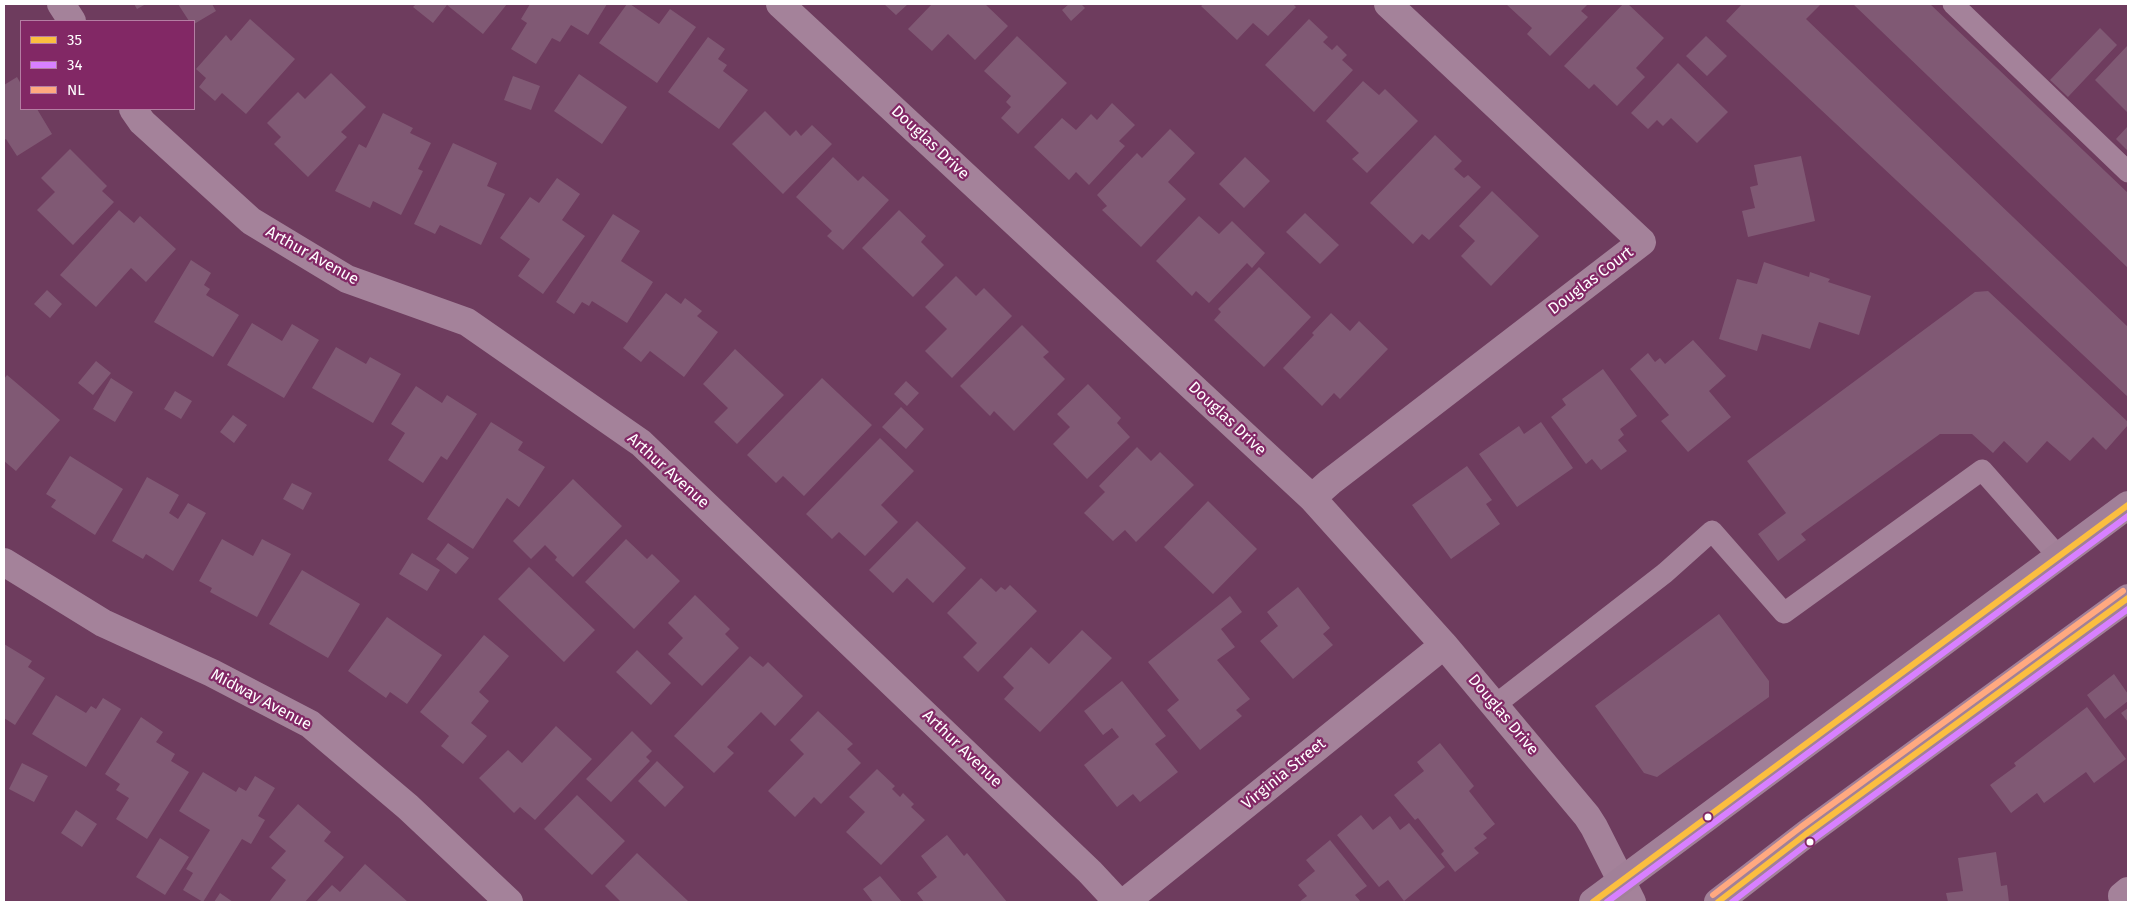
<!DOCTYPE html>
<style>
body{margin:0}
#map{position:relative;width:2132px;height:906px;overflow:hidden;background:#6e3c5e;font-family:"Fira Sans",sans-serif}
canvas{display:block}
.frame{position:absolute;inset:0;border:5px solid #fff;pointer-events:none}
.legend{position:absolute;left:20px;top:20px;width:175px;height:90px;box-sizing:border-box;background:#822865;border:1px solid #b47ea3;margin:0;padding:6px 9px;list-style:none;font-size:15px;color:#fff}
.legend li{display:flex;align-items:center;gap:10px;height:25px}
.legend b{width:25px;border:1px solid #b47ea3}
</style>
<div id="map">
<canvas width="2132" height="906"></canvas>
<div class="frame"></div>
<ul class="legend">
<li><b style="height:6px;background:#fbbe40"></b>35</li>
<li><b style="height:6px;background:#d880ff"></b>34</li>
<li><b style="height:6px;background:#ffa980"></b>NL</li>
</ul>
</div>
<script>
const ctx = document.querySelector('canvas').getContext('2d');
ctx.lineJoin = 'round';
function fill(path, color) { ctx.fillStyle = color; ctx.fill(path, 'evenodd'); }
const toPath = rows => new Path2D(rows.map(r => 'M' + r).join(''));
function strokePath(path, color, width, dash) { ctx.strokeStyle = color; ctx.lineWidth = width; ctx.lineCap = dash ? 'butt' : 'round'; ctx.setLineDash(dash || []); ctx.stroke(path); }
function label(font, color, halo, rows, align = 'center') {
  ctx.font = font + ' "Fira Sans",sans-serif'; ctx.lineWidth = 4.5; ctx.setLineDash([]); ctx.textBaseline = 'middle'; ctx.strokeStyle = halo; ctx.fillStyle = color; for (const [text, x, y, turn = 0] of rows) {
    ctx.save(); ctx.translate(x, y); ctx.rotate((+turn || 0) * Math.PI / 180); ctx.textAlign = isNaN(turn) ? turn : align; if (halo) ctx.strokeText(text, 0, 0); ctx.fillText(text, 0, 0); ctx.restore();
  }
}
const building = toPath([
 [134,4,146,4,137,9],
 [178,4,212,4,216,11,194,24,194,21,189,21],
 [416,4,507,4,483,34,447,5,433,23,413,7],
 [530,4,607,4,588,35,571,25,560,42,552,38,536,64,511,49,527,23,521,19],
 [627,4,630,4,659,24,670,9,696,27,657,83,599,43],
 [884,4,908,4,896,15],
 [932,4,985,4,1008,26,975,60,948,34,932,51,908,29],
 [1069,4,1081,4,1085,8,1071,21,1062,10],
 [1204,4,1293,4,1296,7,1268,36,1253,23,1237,40,1201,6],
 [1506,4,1588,4,1581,11,1588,17,1550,56,1527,34,1532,28],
 [1623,4,1628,4,1664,38,1636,68,1645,77,1617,106,1594,84,1589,89,1564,66],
 [1742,4,1821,4,1806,19,2128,327,2128,397,1726,21],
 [1853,4,1930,4,2128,193,2128,268],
 [250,19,295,59,246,114,222,93,215,101,199,87,206,78,196,69,226,35,231,41],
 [1309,19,1328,37,1323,42,1332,50,1337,45,1347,55,1342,60,1353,70,1314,112,1265,65],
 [2100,28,2117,45,2068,97,2050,80],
 [1017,36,1067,83,1018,134,1001,118,1011,107,1006,102,1011,96,984,71],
 [1706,36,1727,56,1707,76,1686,56],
 [708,37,725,49,718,59,727,65,723,71,748,90,719,129,668,92],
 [2128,45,2128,113,2095,80],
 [1678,63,1728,112,1697,143,1671,118,1663,126,1657,120,1648,129,1631,113],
 [331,73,366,107,341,132,347,137,308,177,274,144,281,137,267,123,298,92,305,99],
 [579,74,627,107,602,144,554,111],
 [513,76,540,86,531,110,504,100],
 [17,77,21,84,21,109,37,109,52,134,17,156,6,139,4,140,4,85],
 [1363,81,1379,95,1385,89,1418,121,1367,173,1352,159,1359,153,1326,121],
 [1112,103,1135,125,1119,141,1125,146,1089,185,1076,172,1069,180,1034,147,1062,118,1076,130,1091,114,1097,120],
 [765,111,790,136,796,130,801,136,812,125,832,144,783,194,732,144],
 [383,113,413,128,410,133,431,143,418,169,423,171,401,215,373,201,370,208,335,191,359,144,366,148],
 [2128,126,2128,151,2116,139],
 [1170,129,1195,153,1168,182,1186,199,1141,247,1102,210,1107,206,1097,195,1137,153,1142,158],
 [1435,135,1462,161,1454,169,1464,178,1468,175,1481,187,1429,240,1422,234,1413,244,1370,203],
 [453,143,497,163,487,186,505,194,481,245,440,225,435,234,414,224],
 [70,149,107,186,102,191,114,202,73,245,37,210,55,192,41,178],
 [1801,156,1815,221,1748,237,1742,211,1755,208,1750,187,1758,185,1754,165],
 [833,157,858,181,863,176,889,200,843,250,827,236,832,231,796,197],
 [1245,157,1270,181,1244,208,1219,184],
 [557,178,580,194,562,220,585,236,543,294,518,276,530,259,500,238,530,197,539,203],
 [1492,191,1539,236,1491,286,1461,256,1475,241,1459,226],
 [119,210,134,223,140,216,176,249,146,282,131,268,96,307,60,275],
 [899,210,926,236,921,242,944,265,913,297,862,248],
 [1305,213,1339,245,1320,264,1286,232],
 [613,214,640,231,621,261,653,282,627,323,592,301,589,306,582,302,574,314,556,302],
 [1199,216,1219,234,1232,221,1265,253,1252,268,1247,263,1209,303,1196,291,1192,296,1156,261],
 [191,260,211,273,204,285,210,289,206,295,239,315,213,357,154,322],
 [1764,262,1809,277,1810,272,1830,279,1828,282,1871,296,1859,335,1819,322,1810,349,1762,334,1757,351,1719,339,1737,279,1757,284],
 [1259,267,1311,317,1264,367,1214,320,1221,312,1218,309],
 [956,276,976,296,984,288,1012,316,952,378,925,351,947,329,925,307],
 [47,290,62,304,50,318,34,304],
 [1988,291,2128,422,2128,425,2106,450,2093,437,2070,461,2047,441,2027,463,2004,441,1993,453,1972,434,1940,434,1801,534,1806,540,1778,561,1758,534,1786,513,1747,461,1975,292],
 [666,293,681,304,685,298,702,311,697,316,718,332,684,377,650,351,641,362,623,348],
 [1331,313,1350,331,1359,321,1388,349,1340,399,1334,393,1322,406,1283,368,1314,335,1312,333],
 [252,323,282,341,292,324,319,340,284,398,227,365],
 [1022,325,1049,352,1043,357,1065,379,1014,431,994,411,990,416,960,386],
 [1693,340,1726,376,1709,391,1731,417,1688,452,1661,421,1669,415,1630,369,1648,353,1655,362,1660,358,1665,364],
 [336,347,366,364,370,357,401,374,373,423,312,388],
 [735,349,784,395,737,444,714,422,728,408,703,384],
 [96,361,111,373,93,395,78,383],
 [1603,369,1637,416,1620,429,1624,435,1618,440,1627,451,1601,470,1592,459,1586,464,1551,417,1566,405,1562,399],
 [7,375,60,420,16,471,4,461,4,379],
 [111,378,133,392,115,422,93,409],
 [822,378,872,425,804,496,783,476,776,483,747,455],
 [906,381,919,393,907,406,894,394],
 [1088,384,1121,418,1117,423,1130,437,1087,479,1053,444,1070,427,1057,414],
 [416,386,442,403,447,395,477,414,447,460,441,456,423,483,388,460,405,433,391,424],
 [175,391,192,401,181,419,164,409],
 [901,407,924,429,906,449,882,427],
 [233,415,247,425,234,443,220,432],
 [491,422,523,442,518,450,545,467,519,507,507,498,473,549,427,519],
 [1541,422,1573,468,1517,507,1479,454,1519,426,1524,434],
 [880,438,914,471,881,505,898,522,865,556,839,532,832,539,806,514],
 [1137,447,1151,461,1160,452,1194,485,1136,542,1125,530,1113,541,1084,513,1105,492,1099,486],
 [70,456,123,489,95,535,51,507,56,500,46,494],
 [1467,466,1492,500,1486,504,1500,524,1451,559,1412,505],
 [147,477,179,495,169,513,178,519,188,503,206,513,173,571,146,554,143,559,112,541],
 [573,479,622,526,573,577,555,560,557,557,545,545,531,559,513,541],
 [292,483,312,493,303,510,283,499],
 [1208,501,1257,549,1213,594,1164,547],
 [917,521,966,568,933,603,907,578,893,593,869,570],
 [222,539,253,556,262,539,291,554,257,617,210,592,212,588,199,581],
 [626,539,647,559,652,554,680,581,634,629,585,582],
 [448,543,469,558,456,574,436,559],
 [412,553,440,570,427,591,399,574],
 [529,567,595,630,564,662,498,599],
 [302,570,360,604,328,658,269,624],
 [981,578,996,592,1001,587,1005,590,1010,585,1037,611,978,672,963,657,977,643,947,613],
 [1298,587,1330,628,1323,634,1333,645,1293,679,1260,641,1278,626,1267,612],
 [695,595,730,629,725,634,739,648,702,686,668,654,683,638,668,623],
 [1230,596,1242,612,1221,629,1235,647,1217,660,1250,699,1236,710,1242,716,1200,750,1167,710,1179,700,1148,662],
 [1719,614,1769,681,1769,697,1657,777,1644,773,1595,706],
 [387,617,442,655,407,704,390,692,386,698,348,671],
 [1082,630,1112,658,1040,732,1004,699,1014,688,1003,677,1031,647,1049,664],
 [484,635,509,656,479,692,489,701,471,723,487,736,463,764,441,746,449,736,420,712],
 [4,644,32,661,28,667,45,678,15,725,4,718],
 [637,650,671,683,651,705,616,672],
 [750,656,763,667,768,662,803,696,775,726,761,712,727,747,734,753,714,773,674,736],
 [2114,674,2128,694,2128,701,2105,719,2087,695],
 [1122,681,1166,736,1155,744,1178,772,1140,802,1133,794,1117,807,1084,765,1119,737,1112,728,1103,735,1084,711],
 [56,695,86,713,91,706,96,709,103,698,121,709,86,767,32,734],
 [2087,707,2126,759,2094,783,2086,772,2044,803,2037,793,2011,813,1990,785,2016,766,2014,763],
 [2128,708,2128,722,2121,713],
 [818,711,853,744,847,749,861,763,821,804,814,797,795,817,768,791,804,754,790,740],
 [141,717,163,732,156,742,175,754,171,761,189,772,147,839,116,819,129,798,116,790,120,784,105,774],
 [556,726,592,759,535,820,520,807,514,813,479,778,508,750,522,763],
 [632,731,652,751,646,757,650,761,611,802,586,779],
 [1440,743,1474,786,1469,791,1495,824,1483,834,1487,838,1474,848,1479,853,1455,872,1441,854,1444,851,1418,818,1415,820,1394,795,1424,771,1417,762],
 [657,761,684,787,665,807,638,781],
 [22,763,48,776,34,802,9,789],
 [877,769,895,786,892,789,900,797,903,793,914,804,911,807,925,820,881,865,846,832,865,812,849,797],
 [203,772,236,792,239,787,246,791,255,776,275,788,258,816,265,820,251,844,242,839,203,902,183,890,193,873,186,869,210,830,179,811],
 [577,795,625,841,592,875,544,829],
 [298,804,331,832,324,841,344,857,305,902,269,902,286,880,271,868,286,851,269,837],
 [76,810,97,824,82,847,61,833],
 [1361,815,1373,830,1390,816,1400,830,1409,823,1445,867,1404,901,1388,880,1379,887,1337,835],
 [947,835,964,856,967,853,1007,902,924,902,917,893,937,877,921,856],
 [160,838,189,857,165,895,136,877],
 [1330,840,1367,886,1355,895,1361,902,1299,902,1307,896,1298,885,1315,871,1306,860],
 [1996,852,2001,886,2007,885,2009,902,1948,902,1946,893,1963,891,1958,858],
 [637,853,688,901,686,902,621,902,605,886],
 [365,864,408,902,316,902,332,885,340,892],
 [880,876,902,902,873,902,863,889],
 [220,893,233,902,214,902]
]);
const lane = toPath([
 [1953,4,2128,172],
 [1495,705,1665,573,1712,531,1784,613,1982,470,2058,556]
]);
const street = toPath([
 [61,4,72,21],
 [780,4,1312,498,1444,645,1587,816,1594,827,1632,902],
 [133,109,142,122,251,221,347,279,467,322,641,443,1090,872,1118,902],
 [1312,498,1330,482,1642,242,1388,4],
 [4,562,103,623,212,673,310,724,408,807,509,902],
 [1125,902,1444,645],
 [2128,902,2122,896,2128,891]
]);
const primary = toPath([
 [1593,902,2128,505],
 [1718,902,1806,834,2128,598]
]);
const bus1 = toPath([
 [1593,902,2128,505],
 [1718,902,1806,834,2128,598]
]);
const bus2 = toPath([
 [1607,902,2128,516],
 [1732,902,1811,841,2128,609]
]);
const bus3 = toPath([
 [1713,895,1801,827,2123,591]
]);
const markers = [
 [1708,817,4.5,"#fff"],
 [1810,842,4.5,"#fff"]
];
const streetNames = [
 ["Douglas Drive",930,143,43],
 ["Arthur Avenue",312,256,29],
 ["Douglas Court",1591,281,-37],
 ["Douglas Drive",1227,419,43],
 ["Arthur Avenue",668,471,42],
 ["Midway Avenue",261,700,28],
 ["Douglas Drive",1503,715,50],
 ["Arthur Avenue",962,749,44],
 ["Virginia Street",1284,774,-39]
];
fill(building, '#805974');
strokePath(lane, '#a4829a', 21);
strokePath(street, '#a4829a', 28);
strokePath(primary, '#a18098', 28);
strokePath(bus1, '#fbbe40', 6);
strokePath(bus2, '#d880ff', 6);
strokePath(bus3, '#ffa980', 6);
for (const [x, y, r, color] of markers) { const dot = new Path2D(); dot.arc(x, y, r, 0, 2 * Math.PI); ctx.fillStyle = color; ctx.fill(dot); strokePath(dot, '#822865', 2); }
label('16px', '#fff', '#822865', streetNames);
</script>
